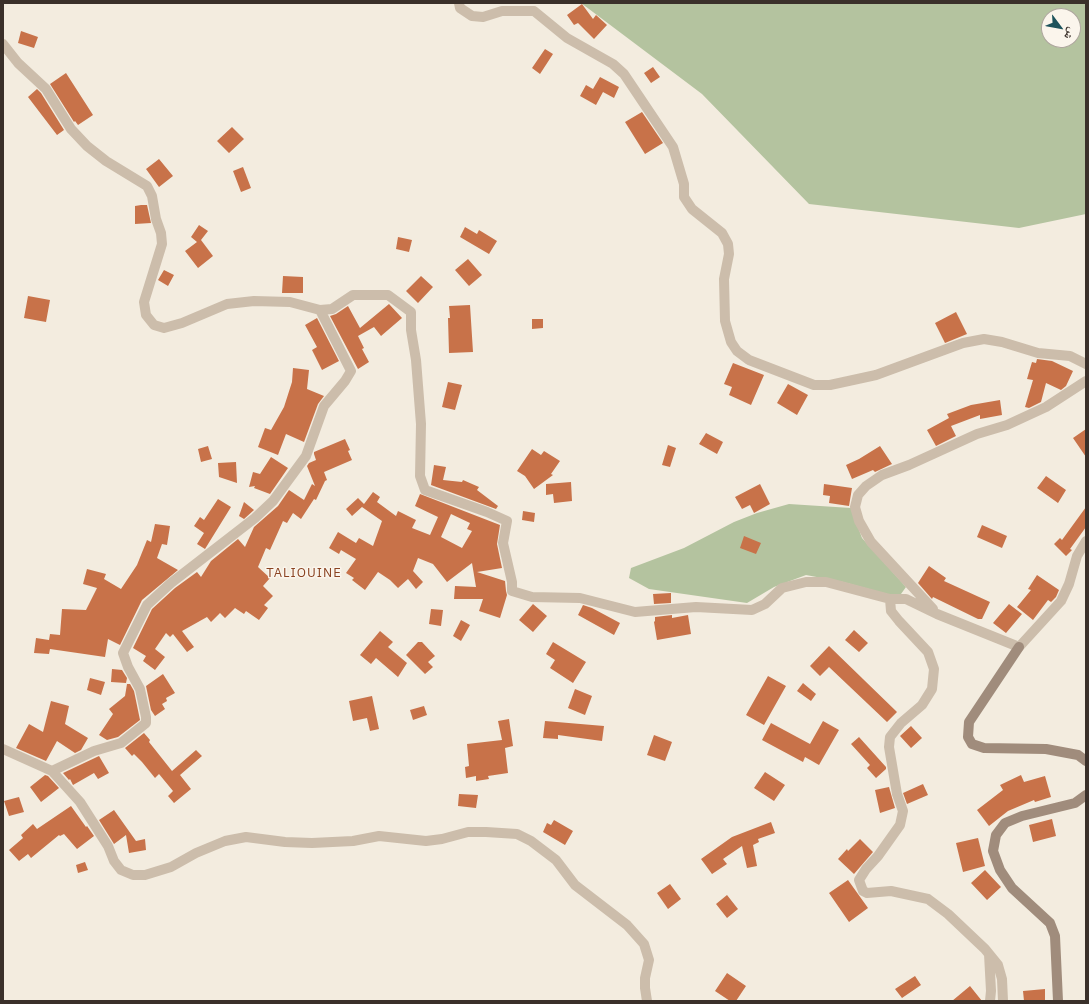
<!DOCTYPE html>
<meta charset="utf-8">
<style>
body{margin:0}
#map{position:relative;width:1089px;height:1004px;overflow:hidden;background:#f3ecdf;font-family:"IBM Plex Sans","Noto Naskh Arabic",sans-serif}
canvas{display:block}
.frame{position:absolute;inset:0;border:4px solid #3a302a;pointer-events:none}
.north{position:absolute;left:1041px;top:8px;width:40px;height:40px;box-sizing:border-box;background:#fbf5ec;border:1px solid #aea69e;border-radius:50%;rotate:122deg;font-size:11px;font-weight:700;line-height:16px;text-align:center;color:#3a302a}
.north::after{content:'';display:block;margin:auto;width:14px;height:18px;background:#1e535c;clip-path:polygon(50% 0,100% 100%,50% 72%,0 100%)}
</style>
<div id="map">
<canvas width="1089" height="1004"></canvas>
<div class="frame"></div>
<div class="north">ش</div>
</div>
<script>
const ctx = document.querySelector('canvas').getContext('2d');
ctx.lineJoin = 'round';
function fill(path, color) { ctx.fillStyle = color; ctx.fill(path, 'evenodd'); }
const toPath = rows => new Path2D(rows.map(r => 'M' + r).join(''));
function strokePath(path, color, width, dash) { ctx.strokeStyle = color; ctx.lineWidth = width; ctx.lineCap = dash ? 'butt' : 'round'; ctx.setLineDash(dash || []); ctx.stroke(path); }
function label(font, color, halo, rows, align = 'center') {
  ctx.font = font + ' "IBM Plex Sans",sans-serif'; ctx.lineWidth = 3; ctx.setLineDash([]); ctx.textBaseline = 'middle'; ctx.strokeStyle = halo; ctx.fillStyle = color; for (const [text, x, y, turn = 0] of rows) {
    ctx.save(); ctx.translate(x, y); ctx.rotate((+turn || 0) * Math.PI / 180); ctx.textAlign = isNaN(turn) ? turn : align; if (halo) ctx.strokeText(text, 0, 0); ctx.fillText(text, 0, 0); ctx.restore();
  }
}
const green = toPath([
 [581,3,1086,3,1086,214,1019,228,809,204,702,94],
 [1049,16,1073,16,1073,40,1049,40],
 [789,504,851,508,862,538,906,587,901,594,891,595,843,582,806,575,774,587,747,603,649,589,629,578,631,568,684,548,734,522,757,513]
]);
const building = toPath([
 [582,4,593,19,596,15,607,25,594,39,578,23,574,25,567,15],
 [21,31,38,37,34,48,18,43],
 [545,49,553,54,540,74,532,68],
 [653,67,660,77,651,83,644,73],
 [66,73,93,115,78,125,75,121,74,122,50,84],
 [600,77,619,87,614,98,603,92,596,105,580,96,586,85,593,89],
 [37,89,41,93,64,130,57,135,28,97],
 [642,112,663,143,645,154,625,122],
 [232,127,244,139,229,153,217,141],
 [159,159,173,176,159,187,146,169],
 [243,167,251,188,241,192,233,171],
 [141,205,147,205,151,223,135,224,135,206],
 [199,225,208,231,201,240,213,256,198,268,185,251,197,242,191,237],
 [465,227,477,234,479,230,497,241,489,254,460,237],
 [398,237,412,240,409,252,396,249],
 [468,259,482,275,469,286,455,270],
 [164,270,174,275,168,286,158,280],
 [283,276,303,277,303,293,282,293],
 [421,276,433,287,418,303,406,291],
 [28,296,50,300,46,322,24,318],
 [389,304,402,318,381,336,374,327,358,336,364,348,362,349,369,362,358,369,330,316,336,314,348,306,360,328],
 [470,305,473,352,449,353,448,318,450,318,449,306],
 [956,312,967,334,945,343,935,323],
 [317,318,339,361,322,370,312,350,317,347,305,325],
 [532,319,543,319,543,328,532,329],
 [1037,359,1052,361,1073,371,1066,386,1061,390,1046,383,1041,402,1029,408,1025,407,1033,380,1027,379,1032,362,1036,363],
 [733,363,764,375,751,405,729,395,732,387,724,384],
 [293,368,309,370,307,389,324,396,318,404,304,442,286,434,278,455,258,447,265,428,271,430,284,407,292,382],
 [448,382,462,385,455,410,442,407],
 [788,384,808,395,797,415,777,403],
 [1000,400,1002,415,980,419,980,415,951,426,956,436,936,446,927,430,949,418,947,414,971,405],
 [1086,429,1086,457,1073,438],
 [706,433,723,442,717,454,699,444],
 [345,439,350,450,348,451,352,460,324,472,327,480,325,481,316,500,314,499,301,519,293,513,287,523,283,521,270,550,266,548,258,567,270,578,263,586,273,596,264,605,268,608,259,620,246,611,244,614,235,608,225,618,220,613,211,622,207,617,182,631,194,647,187,652,173,634,170,637,166,633,155,649,165,657,155,670,143,661,146,656,133,648,152,609,175,588,197,572,201,577,211,561,238,539,245,547,254,527,278,506,289,490,304,500,312,484,315,486,307,466,309,463,316,460,314,454,314,452],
 [668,445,676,448,670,467,662,465],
 [208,446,212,459,201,462,198,449],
 [880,446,892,464,875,472,873,470,852,479,846,465,859,459],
 [532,449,541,455,544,451,560,461,551,474,553,475,534,489,525,476,517,471],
 [271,457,288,468,270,494,254,488,255,486,249,487,253,472,260,474],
 [236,462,237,483,219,477,218,463],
 [434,465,446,467,443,480,462,482,463,480,479,487,477,490,498,506,496,509,431,485],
 [1046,476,1066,490,1058,503,1037,488],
 [571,482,572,501,554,503,553,494,546,495,546,484],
 [760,484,770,504,754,513,750,505,742,509,735,497],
 [824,484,852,488,849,506,829,503,830,496,823,495],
 [373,492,380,497,377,502,396,516,398,511,416,520,412,528,430,535,438,517,415,506,420,494,500,525,497,544,502,568,477,572,505,581,506,591,507,595,500,618,479,611,483,599,454,599,455,586,476,587,472,563,447,582,433,564,418,558,413,571,423,582,416,589,408,579,398,588,390,580,378,572,365,590,352,580,354,578,346,573,356,559,341,550,339,554,329,548,338,532,356,543,359,538,373,546,382,521,362,507,363,506,352,516,346,509,358,498,364,504],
 [451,514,470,523,467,529,472,531,462,548,441,537],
 [218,499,231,507,205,549,197,544,204,533,194,526,200,517,204,520],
 [244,502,254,510,244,519,239,516],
 [1086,507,1086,527,1070,549,1072,550,1066,556,1054,544,1060,538,1062,540],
 [523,511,535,513,534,522,522,520],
 [155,524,170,526,167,545,162,544,157,558,178,570,142,600,120,645,108,639,105,657,50,649,49,654,34,653,36,638,49,640,50,634,60,635,62,609,86,610,97,588,83,584,87,569,106,574,104,579,121,589,137,565,147,540,151,542],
 [982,525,1007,536,1002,548,977,537],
 [744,536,761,543,756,554,740,548],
 [929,566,946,578,944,581,990,602,982,619,978,619,933,597,932,599,918,583],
 [1037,575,1059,590,1056,597,1051,602,1048,600,1033,620,1017,607,1031,590,1028,589],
 [671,593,671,603,654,604,653,594],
 [533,604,547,616,533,632,519,620],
 [1009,604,1022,614,1006,633,993,623],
 [583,605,592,608,620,623,614,635,578,615],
 [431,609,443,610,441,626,429,624],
 [672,615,672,618,688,615,691,634,657,640,654,622,655,621,655,617],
 [461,620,470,625,461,641,453,636],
 [854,630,868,643,859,652,845,640],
 [380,631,393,642,388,647,407,663,398,677,376,658,371,664,360,655],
 [418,642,422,642,435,656,428,662,433,667,425,674,406,655],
 [553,642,586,662,573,683,550,668,555,660,546,654],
 [829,646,897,712,887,722,829,667,820,676,810,666],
 [112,669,122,670,127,678,126,683,111,682],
 [163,674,175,693,166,698,167,701,162,704,165,709,155,716,151,710,146,686],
 [768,676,786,686,764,725,746,715],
 [90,678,105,682,101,695,87,690],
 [803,683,816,694,811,701,797,691],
 [127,684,130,684,134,691,140,720,118,737,107,740,99,735,113,714,109,709,125,696],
 [575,689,592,696,585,715,568,708],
 [372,696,379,729,370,731,367,718,353,721,349,701],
 [51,701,69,706,65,724,88,738,81,750,75,753,57,741,46,761,16,748,29,724,43,732],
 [424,706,427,715,413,720,410,710],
 [509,719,513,746,505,748,508,773,488,776,489,779,476,781,476,776,466,778,465,767,469,766,467,744,502,740,498,721],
 [545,721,604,726,602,741,558,735,558,739,543,738],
 [823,721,839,730,819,765,805,757,803,762,762,740,771,723,810,744],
 [911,726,922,738,911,748,900,736],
 [144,733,150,740,149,742,172,771,196,750,202,756,180,775,191,789,174,803,168,796,173,791,159,774,155,778,142,762,134,754,132,756,125,748],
 [654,735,672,742,665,761,647,755],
 [859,737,886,767,886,769,876,778,867,768,870,765,851,744],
 [99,756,109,773,98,779,94,773,73,785,70,779,69,780,63,773],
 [765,772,785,785,774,801,754,788],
 [45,775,48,776,59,788,41,802,30,787],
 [1021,775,1024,782,1045,776,1051,797,1035,802,1034,800,1008,811,989,826,977,810,1003,790,1000,785],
 [923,784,928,795,907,804,903,793],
 [889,787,895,808,880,813,875,790],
 [459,794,478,795,476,808,458,806],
 [19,797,24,812,9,816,4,801],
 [71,806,86,827,87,826,94,836,77,849,64,834,60,836,59,835,31,858,28,854,19,861,9,850,23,838,21,835,33,824,37,829],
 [114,810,136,841,145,839,146,850,129,853,126,835,114,844,99,820],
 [1052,819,1056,836,1033,842,1029,825],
 [554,820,573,831,565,845,543,832,547,823,551,825],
 [771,822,775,833,758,839,759,842,753,845,757,866,747,868,742,846,723,859,727,864,712,874,701,859,732,837],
 [978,838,985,866,963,872,956,843],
 [860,839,873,852,854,874,838,859,847,849,848,851],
 [85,862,88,870,78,873,76,865],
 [985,870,1001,887,987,900,971,883],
 [848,880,868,908,849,922,829,893],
 [670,884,681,899,668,909,657,893],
 [727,895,738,909,727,918,716,904],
 [727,973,746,986,736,1001,730,1001,715,991],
 [915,976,921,985,902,998,895,989],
 [970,986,982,1001,952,1001],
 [1045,989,1045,1001,1024,1001,1023,991]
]);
const street = toPath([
 [459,3,460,8,472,16,483,17,502,11,534,11,567,38,613,64,624,74,673,147,684,184,684,197,692,209,722,233,728,244,729,254,724,279,725,321,731,342,737,351,749,360,814,385,830,385,876,375,963,343,984,339,1002,342,1038,353,1070,356,1086,364],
 [3,44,18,63,46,89,71,129,87,146,106,161,147,186,152,196,156,219,161,233,162,244,144,302,146,315,154,325,164,328,182,323,227,304,254,301,290,302,320,310],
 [890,599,891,611,899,621,928,652,934,669,932,689,922,705,901,723,890,737,889,747,897,794,903,811,900,825,878,856,866,869,859,880,863,891,867,893,891,891,928,899,948,914,985,949,998,965,1002,979,1003,1001],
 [933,609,871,542,859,521,855,507,858,495,866,486,882,475,909,465,977,434,1007,425,1046,407,1086,381],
 [3,749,52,771,80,802,108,846,114,861,121,870,133,875,145,875,171,867,196,853,225,841,246,837,285,842,312,843,353,841,379,836,426,841,442,839,468,832,486,832,517,834,531,841,556,860,575,885,627,925,644,944,649,960,645,978,645,988,647,1001],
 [52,771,94,751,121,743,146,723,146,717,140,689,128,667,123,653,147,605,171,583,255,518,273,501,306,456,324,406,345,381,351,371,320,310,332,309,353,295,388,295,411,312,411,330,416,360,421,424,420,476,425,490,487,512,507,521,503,543,512,582,512,591,532,597,580,598,635,612,696,607,752,610,765,604,782,588,806,582,826,582,890,599,906,599,937,614,1019,647,1061,601,1069,584,1077,556,1086,541],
 [989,954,991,991,990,1001]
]);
const secondary = toPath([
 [1019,647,969,722,968,737,972,744,984,748,1046,749,1078,755,1086,761],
 [1058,1001,1055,936,1050,923,1012,888,1000,870,993,851,996,835,1005,823,1022,816,1075,803,1086,795]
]);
const quarterNames = [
 ["TALIOUINE",304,573]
];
fill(green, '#b4c39f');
fill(building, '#c87249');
strokePath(street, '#ccbdab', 10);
strokePath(secondary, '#a08c7c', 10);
ctx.letterSpacing = '1px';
label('13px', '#8a4321', '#fbf5ec', quarterNames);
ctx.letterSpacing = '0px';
</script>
